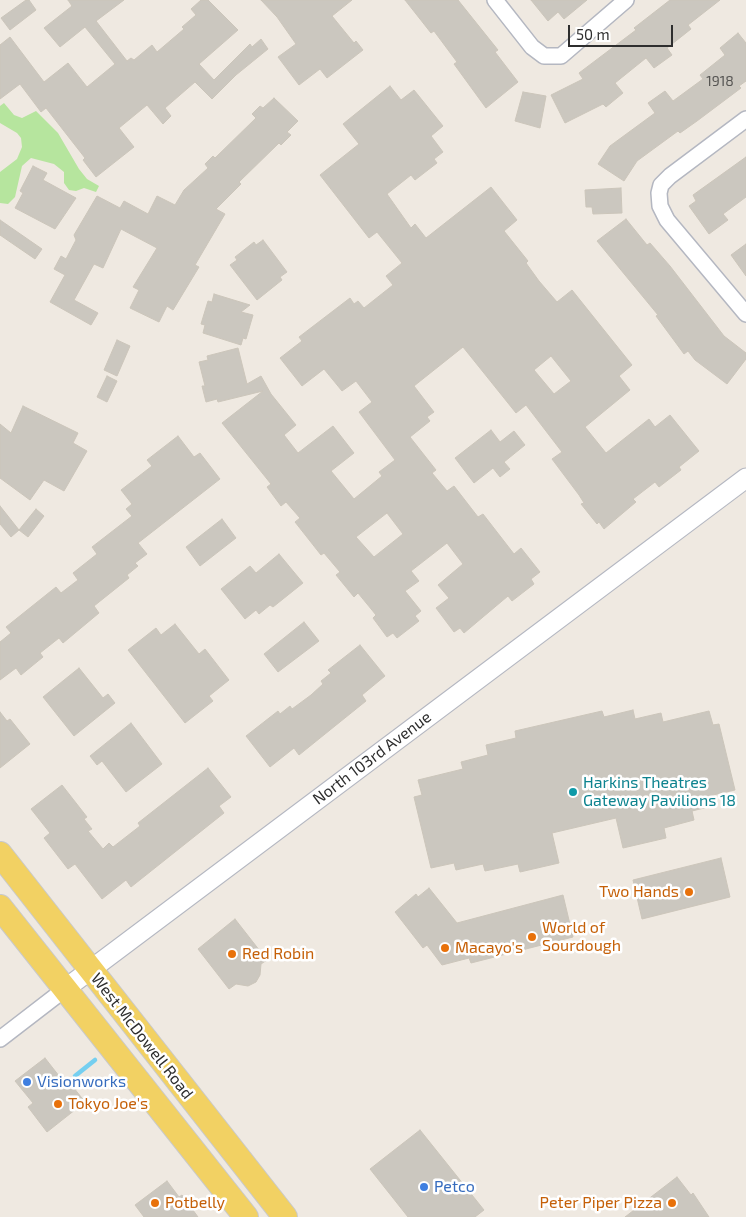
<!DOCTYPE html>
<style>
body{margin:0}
#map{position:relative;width:746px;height:1217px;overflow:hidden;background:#efe9e1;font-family:"Exo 2",sans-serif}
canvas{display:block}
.scale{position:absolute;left:568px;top:25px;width:105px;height:22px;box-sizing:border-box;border:2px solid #2e2e2e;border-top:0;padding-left:6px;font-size:15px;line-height:18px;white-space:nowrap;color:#2e2e2e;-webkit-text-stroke:4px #fff;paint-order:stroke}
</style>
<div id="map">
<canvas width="746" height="1217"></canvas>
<div class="scale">50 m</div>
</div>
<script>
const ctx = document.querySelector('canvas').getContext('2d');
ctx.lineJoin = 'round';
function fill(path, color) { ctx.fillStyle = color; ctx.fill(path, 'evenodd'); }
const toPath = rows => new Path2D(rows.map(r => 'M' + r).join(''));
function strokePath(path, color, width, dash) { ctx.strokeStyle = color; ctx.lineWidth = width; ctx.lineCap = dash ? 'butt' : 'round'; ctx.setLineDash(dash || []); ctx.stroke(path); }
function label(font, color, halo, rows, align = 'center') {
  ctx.font = font + ' "Exo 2",sans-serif'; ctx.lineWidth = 5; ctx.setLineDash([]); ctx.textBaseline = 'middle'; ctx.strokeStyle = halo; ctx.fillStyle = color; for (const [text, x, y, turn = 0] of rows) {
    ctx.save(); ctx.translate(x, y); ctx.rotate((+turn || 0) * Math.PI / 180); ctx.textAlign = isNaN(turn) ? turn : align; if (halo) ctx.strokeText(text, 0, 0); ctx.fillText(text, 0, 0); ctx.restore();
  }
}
const green = toPath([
 [4,103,14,115,22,118,36,111,58,133,79,169,87,179,99,186,96,192,84,188,76,191,69,190,64,183,64,172,54,164,31,158,22,166,15,197,8,204,0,203,0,172,17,159,22,147,21,138,17,133,0,123,0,106]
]);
const stream = toPath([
 [75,1076,95,1060]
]);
const building = toPath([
 [26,0,29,0,36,10,10,30,1,18,26,0],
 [68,0,124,0,96,21,127,61,131,58,134,60,152,45,157,52,184,29,182,27,196,15,191,9,201,0,208,0,238,30,199,64,214,80,250,44,252,47,261,39,268,49,236,75,212,99,195,82,165,108,171,116,163,124,147,105,119,128,134,147,96,177,83,160,85,158,46,108,41,112,20,84,0,99,0,45,10,37,44,82,68,63,87,87,115,64,85,27,60,47,44,28,72,6,68,0],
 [261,0,352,0,332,16,354,43,356,41,363,50,327,78,320,69,299,85,278,57,296,44,277,17,261,0],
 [405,0,458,0,498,50,495,52,518,82,486,108,454,64,457,62,434,31,431,33,405,0],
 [531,0,587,0,564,19,558,12,548,21,531,0],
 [670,0,720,0,688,25,691,29,667,48,672,55,654,68,646,58,615,83,623,93,606,107,603,104,565,123,551,95,583,79,579,73,636,30,634,28,670,0],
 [738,33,746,43,746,81,739,86,741,88,697,121,680,133,678,131,637,161,624,181,598,164,610,146,655,113,648,103,665,91,673,101,703,79,700,75,725,55,720,48,738,33],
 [390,86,401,100,414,90,443,126,431,136,443,152,434,159,437,163,415,180,411,175,387,194,411,228,415,224,426,238,491,187,517,220,504,231,528,261,526,263,539,281,557,302,572,290,632,365,619,376,630,390,585,427,606,453,649,419,655,427,670,415,699,451,679,467,681,470,659,487,655,482,633,499,636,502,604,529,599,522,597,524,581,504,584,503,579,495,552,459,562,452,526,405,516,413,463,347,414,386,434,412,427,417,430,421,410,437,436,470,432,473,447,491,454,486,478,517,483,514,514,554,521,548,540,572,531,579,534,584,512,601,508,596,464,633,460,628,454,632,436,608,449,598,438,585,463,564,447,543,411,571,419,581,405,591,421,611,415,616,419,621,397,638,393,633,387,637,373,618,376,615,358,593,354,597,336,575,340,572,324,553,321,555,295,522,300,518,286,502,281,506,267,487,271,484,222,423,263,391,218,402,217,399,206,402,202,386,205,386,199,362,208,360,207,356,238,348,247,384,261,376,271,394,296,425,284,435,298,453,333,426,354,453,331,471,354,499,382,476,379,472,395,460,359,412,372,402,356,381,342,391,324,369,302,386,280,358,302,341,299,337,350,298,354,304,358,301,364,308,393,285,386,276,402,263,377,232,369,238,320,175,359,144,343,124,390,86],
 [551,356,571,381,554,394,534,370,551,356],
 [387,513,403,534,374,557,356,537,387,513],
 [523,92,546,96,540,128,515,121,523,92],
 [274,98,298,121,287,132,291,135,281,145,279,143,239,182,241,184,216,209,225,214,195,265,199,267,173,310,167,306,159,322,130,308,139,290,133,287,157,248,121,229,103,268,94,264,74,300,98,313,91,325,50,302,65,275,54,269,61,256,66,259,76,240,74,235,97,196,120,208,124,201,148,214,157,196,175,205,184,190,208,168,205,164,213,156,215,158,256,118,252,114,260,106,263,108,274,98],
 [746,157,746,197,723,214,728,220,709,234,689,206,696,201,693,195,746,157],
 [33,166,47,173,43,180,76,198,55,229,15,208,23,193,20,191,33,166],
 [621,188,622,213,593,214,592,207,586,207,585,190,621,188],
 [626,219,647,245,650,243,670,266,724,336,746,353,746,359,727,384,695,360,688,351,684,354,656,316,658,315,597,241,626,219],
 [0,220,42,249,35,259,0,235,0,220],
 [263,240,287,272,280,277,282,280,257,300,230,265,237,260,235,257,254,242,256,245,263,240],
 [746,244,746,276,731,255,746,244],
 [214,294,250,305,241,312,253,315,246,339,243,338,241,345,203,333,205,325,201,324,208,301,212,302,214,294],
 [117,340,130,346,117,376,104,370,117,340],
 [107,376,117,381,107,402,97,397,107,376],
 [23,406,78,433,73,443,87,451,64,491,44,480,30,500,0,478,0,424,11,433,23,406],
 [491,430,500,442,514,431,525,445,504,462,510,469,500,477,493,468,474,483,455,458,491,430],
 [178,436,194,457,200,453,220,479,138,543,147,554,135,563,138,566,127,575,129,578,94,606,99,613,63,643,59,638,40,653,43,657,21,675,16,668,0,680,0,642,11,633,6,627,56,587,61,593,78,580,73,573,97,554,92,547,132,516,126,509,132,504,121,490,152,466,147,460,178,436],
 [0,506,19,530,11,537,0,524,0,506],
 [36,509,44,516,28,537,19,530,36,509],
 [222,519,236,538,200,566,186,547,222,519],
 [279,554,303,583,273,607,270,605,259,614,256,610,245,619,221,589,250,566,256,573,279,554],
 [304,622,319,641,278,672,264,654,304,622],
 [175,624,199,654,205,649,229,680,209,696,213,701,185,723,128,650,156,628,161,635,175,624],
 [360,645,385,676,362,695,366,701,330,730,299,755,294,748,270,767,246,736,278,711,280,714,290,706,292,709,311,695,323,684,321,681,331,673,328,670,360,645],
 [79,668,103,698,108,694,115,703,74,736,43,697,79,668],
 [633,710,635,719,661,713,663,722,709,711,713,725,719,724,735,790,713,795,716,805,692,811,694,820,664,828,666,838,623,848,616,818,552,833,559,863,520,872,518,864,485,871,483,864,456,870,454,863,431,868,414,797,422,795,418,780,463,769,461,762,488,755,486,745,516,738,515,731,602,711,604,717,633,710],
 [0,712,7,721,10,719,30,744,0,768,0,712],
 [131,723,162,764,126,792,102,761,97,765,90,756,131,723],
 [208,768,231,797,219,806,224,813,131,887,126,880,102,899,75,864,68,869,44,838,50,833,31,809,62,785,87,817,84,819,92,829,88,831,103,849,109,843,113,847,140,826,138,823,208,768],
 [721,858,730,897,642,919,633,880,721,858],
 [429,888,457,923,563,895,573,937,471,963,469,958,442,965,427,945,423,948,395,912,416,894,418,897,429,888],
 [235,919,267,960,261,964,260,975,256,982,248,986,236,984,229,989,198,949,235,919],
 [45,1058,63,1081,66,1078,85,1102,47,1132,28,1107,33,1103,15,1081,45,1058],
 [420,1130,484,1210,475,1217,408,1217,370,1169,420,1130],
 [677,1177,691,1195,693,1193,709,1217,625,1217,677,1177],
 [167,1181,179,1197,182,1195,198,1217,144,1217,135,1205,167,1181]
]);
const minor = toPath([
 [495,0,532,47,544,56,561,56,626,0],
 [746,119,670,176,661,185,659,193,660,206,667,220,746,314],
 [0,1039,65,989]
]);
const tertiary = toPath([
 [65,989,746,478]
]);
const primary = toPath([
 [0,854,285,1217],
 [0,907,246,1217]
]);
const markers = [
 [573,792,5,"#0f9aa8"],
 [689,892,5,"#e8710a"],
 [532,937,5,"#e8710a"],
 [445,948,5,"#e8710a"],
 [232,954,5,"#e8710a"],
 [27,1082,5,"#3f7fe0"],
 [58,1104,5,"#e8710a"],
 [424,1187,5,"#3f7fe0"],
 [155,1203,5,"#e8710a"],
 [672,1203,5,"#e8710a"]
];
const numberNames = [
 ["1918",720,81]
];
const streetNames = [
 ["North 103rd Avenue",372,758,-37],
 ["West McDowell Road",142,1036,52]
];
const cultureNames = [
 ["Harkins Theatres",583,783],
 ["Gateway Pavilions 18",583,801]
];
const foodNames = [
 ["Two Hands",679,892,"right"],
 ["World of",542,928],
 ["Sourdough",542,946],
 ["Macayo's",455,948],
 ["Red Robin",242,954],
 ["Tokyo Joe's",68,1104],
 ["Potbelly",165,1203],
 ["Peter Piper Pizza",662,1203,"right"]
];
const shopNames = [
 ["Visionworks",37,1082],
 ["Petco",434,1187]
];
fill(green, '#b6e59e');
strokePath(stream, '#75cff0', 4.5);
fill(building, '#cbc7bf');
strokePath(building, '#cbc5ba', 1);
strokePath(minor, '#b4b7c1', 18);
strokePath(tertiary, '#b4b7c1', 21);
strokePath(primary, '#c9c9c9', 26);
strokePath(minor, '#fff', 15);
strokePath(tertiary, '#fff', 19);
strokePath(primary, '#f2d163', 24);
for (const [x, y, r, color] of markers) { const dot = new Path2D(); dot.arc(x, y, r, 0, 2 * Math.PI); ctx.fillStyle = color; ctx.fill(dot); strokePath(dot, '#fff', 2); }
label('14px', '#555452', null, numberNames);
label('16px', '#2e2e2e', '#fff', streetNames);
label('16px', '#0d838f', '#fff', cultureNames, 'left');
label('16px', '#c56008', '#fff', foodNames, 'left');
label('16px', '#366cbe', '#fff', shopNames, 'left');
</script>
